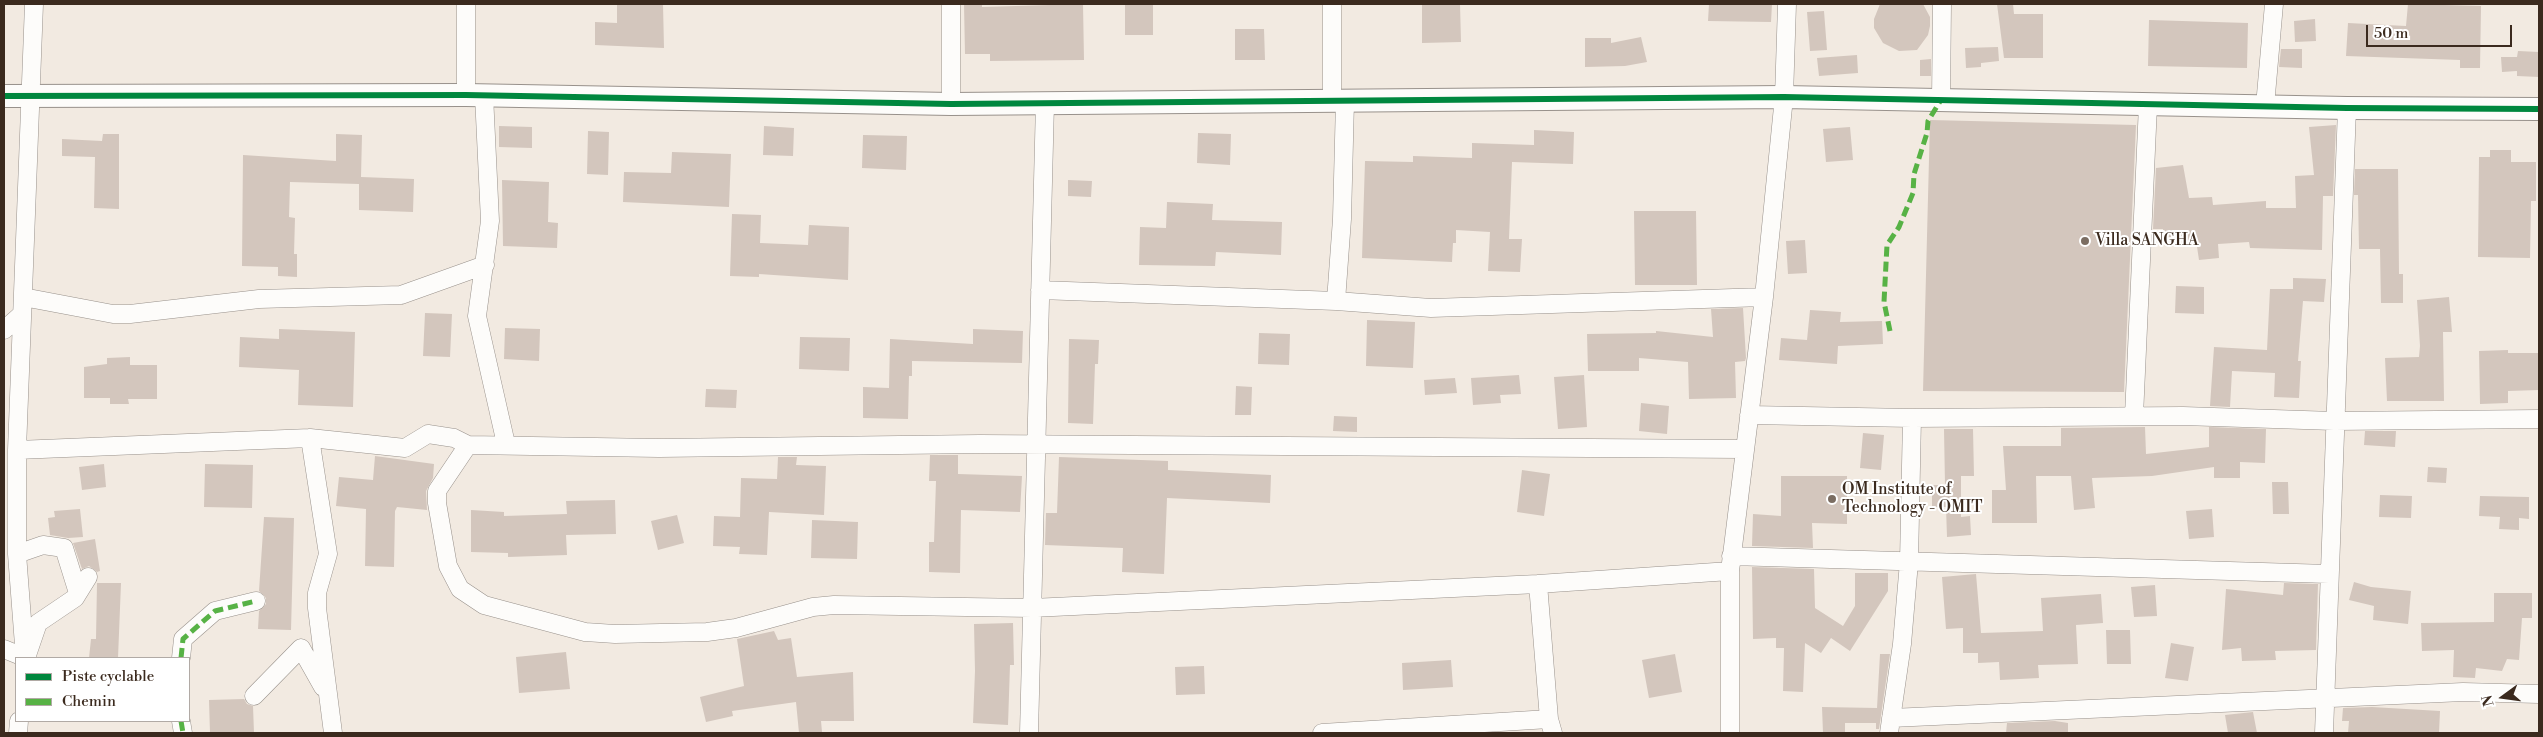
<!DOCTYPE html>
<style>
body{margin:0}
#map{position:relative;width:2543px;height:737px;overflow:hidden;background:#f2eae1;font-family:"Libre Bodoni",serif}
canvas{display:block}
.frame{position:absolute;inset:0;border:5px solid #3b2a1e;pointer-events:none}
.legend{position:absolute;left:15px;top:657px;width:175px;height:65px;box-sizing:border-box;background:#fff;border:1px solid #b1aaa5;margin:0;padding:6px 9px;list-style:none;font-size:15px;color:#3b2a1e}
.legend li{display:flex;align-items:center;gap:10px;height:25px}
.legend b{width:25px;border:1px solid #b1aaa5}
.north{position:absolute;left:2478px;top:672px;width:50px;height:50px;-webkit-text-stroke:4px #fff;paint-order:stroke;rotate:256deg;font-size:14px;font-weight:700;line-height:20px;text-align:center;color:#3b2a1e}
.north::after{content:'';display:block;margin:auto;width:18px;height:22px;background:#3b2a1e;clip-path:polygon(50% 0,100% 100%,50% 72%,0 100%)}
.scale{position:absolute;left:2366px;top:25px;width:146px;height:22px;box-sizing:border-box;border:2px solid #3b2a1e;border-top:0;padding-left:6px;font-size:15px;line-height:18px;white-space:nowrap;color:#3b2a1e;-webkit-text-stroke:4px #fff;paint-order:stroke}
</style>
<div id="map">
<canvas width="2543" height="737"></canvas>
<div class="frame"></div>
<ul class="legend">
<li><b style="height:6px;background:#00873e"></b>Piste cyclable</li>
<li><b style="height:6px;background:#57b245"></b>Chemin</li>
</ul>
<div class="north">N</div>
<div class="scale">50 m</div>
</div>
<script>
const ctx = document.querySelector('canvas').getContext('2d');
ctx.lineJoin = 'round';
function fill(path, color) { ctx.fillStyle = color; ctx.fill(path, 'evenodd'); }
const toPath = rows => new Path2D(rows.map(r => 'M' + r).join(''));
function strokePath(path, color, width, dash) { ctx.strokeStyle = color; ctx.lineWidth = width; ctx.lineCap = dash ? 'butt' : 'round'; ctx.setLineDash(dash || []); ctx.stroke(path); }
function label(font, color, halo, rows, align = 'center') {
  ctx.font = font + ' "Libre Bodoni",serif'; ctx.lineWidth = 4; ctx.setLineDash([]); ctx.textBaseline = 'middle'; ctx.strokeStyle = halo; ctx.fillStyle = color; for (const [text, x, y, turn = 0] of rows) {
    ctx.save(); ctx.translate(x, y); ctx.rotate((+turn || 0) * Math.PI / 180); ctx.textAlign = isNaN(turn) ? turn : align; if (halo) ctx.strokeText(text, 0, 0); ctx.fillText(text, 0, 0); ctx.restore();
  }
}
const building = toPath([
 [617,4,663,4,664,48,595,45,595,22,617,23],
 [964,4,982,4,982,7,1083,4,1084,60,990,61,990,54,965,54],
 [1125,4,1153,4,1153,35,1125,35],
 [1422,4,1460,4,1461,42,1422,43],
 [1709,4,1772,4,1771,22,1708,21],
 [1880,4,1923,4,1930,17,1930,26,1928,35,1917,50,1899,51,1883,43,1874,28,1874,19],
 [1997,4,2013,4,2014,14,2043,14,2043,58,2004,58],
 [2408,4,2481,6,2480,68,2460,68,2460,60,2346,56,2348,23,2406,26],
 [1824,11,1827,50,1810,51,1807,12],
 [2315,19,2316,41,2295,42,2294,21],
 [2149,20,2248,23,2247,68,2148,66],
 [1235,29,1264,29,1265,60,1235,60],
 [1641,37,1647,62,1625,66,1585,67,1585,38,1611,38,1611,43],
 [1998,47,1999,61,1981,63,1981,67,1966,68,1965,48],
 [2281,49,2302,49,2302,68,2279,67],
 [2518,51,2539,52,2539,77,2517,76,2517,71,2502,72,2501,57,2517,57],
 [1857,55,1858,73,1819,76,1817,58],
 [1931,59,1931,76,1920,76,1920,60],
 [1930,120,2136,125,2124,392,1923,391],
 [2336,125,2333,196,2323,196,2322,250,2250,248,2249,242,2218,244,2219,258,2199,260,2196,240,2164,242,2163,229,2153,229,2156,168,2183,165,2189,198,2212,197,2213,205,2266,201,2266,208,2296,208,2295,176,2314,175,2309,127],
 [499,126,532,127,532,148,499,147],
 [764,126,794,128,793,156,763,155],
 [1850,127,1853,160,1826,162,1823,129],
 [1534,130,1574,132,1573,164,1512,162,1509,239,1522,239,1520,272,1488,271,1490,232,1456,230,1456,243,1453,243,1452,262,1362,258,1365,161,1413,162,1413,156,1472,158,1472,143,1534,145],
 [588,131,609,132,608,175,587,174],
 [1198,133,1231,134,1230,165,1197,163],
 [103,134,119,134,119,209,94,208,95,157,62,156,62,139,102,141],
 [336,134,362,135,361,177,414,179,413,212,359,210,359,184,290,182,289,217,295,218,294,254,297,254,297,277,278,276,278,267,242,266,243,155,336,161],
 [863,135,907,136,906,170,862,168],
 [2490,150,2511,150,2511,162,2536,162,2536,201,2531,201,2530,258,2478,257,2479,157,2490,157],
 [672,152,731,154,729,207,623,202,624,172,671,173],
 [2355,169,2398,169,2399,274,2403,274,2403,303,2381,303,2380,249,2359,249,2358,195,2354,195],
 [502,180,549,182,548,222,558,223,557,248,503,246],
 [1068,180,1092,181,1091,197,1068,196],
 [1167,202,1213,204,1212,220,1282,222,1281,255,1216,252,1215,266,1139,265,1140,227,1166,228],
 [1634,211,1696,211,1697,285,1635,285],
 [732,214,761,215,760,243,808,245,809,225,849,227,848,280,759,274,759,277,730,276],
 [1805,240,1807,273,1788,274,1786,241],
 [2293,278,2326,279,2324,302,2303,301,2298,361,2301,361,2299,398,2274,397,2275,373,2232,371,2230,407,2210,406,2214,347,2267,350,2270,289,2293,289],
 [2176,286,2204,287,2204,314,2175,313],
 [2449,297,2452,332,2443,332,2444,401,2387,401,2385,358,2419,357,2420,346,2417,300],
 [1743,308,1746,358,1745,361,1735,362,1736,398,1689,399,1688,362,1639,358,1639,371,1588,371,1587,334,1656,333,1656,331,1713,337,1711,309],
 [1810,310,1841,312,1840,322,1882,321,1883,344,1838,346,1837,364,1779,360,1781,338,1807,340],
 [425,313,452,314,450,357,423,356],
 [1367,320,1415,322,1413,368,1366,366],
 [505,328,540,329,539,361,504,359],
 [279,329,355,332,353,407,298,405,299,370,239,367,240,337,279,339],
 [973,329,1023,331,1022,363,912,361,912,376,909,376,908,419,863,418,863,387,889,388,890,339,973,344],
 [1259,333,1290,334,1289,365,1258,364],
 [800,337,850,338,849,371,799,369],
 [1069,339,1099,340,1098,364,1095,364,1093,424,1068,423],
 [2508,350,2508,353,2539,353,2539,390,2508,391,2508,403,2480,404,2479,351],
 [130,357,130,365,157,365,157,399,128,399,129,404,110,404,110,398,84,398,84,367,107,364,107,358],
 [1519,375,1521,394,1500,395,1501,403,1473,405,1471,378],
 [1584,375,1587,427,1558,429,1554,377],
 [1455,378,1457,393,1425,395,1424,380],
 [1236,386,1252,387,1251,415,1235,415],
 [706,389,737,390,736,408,705,407],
 [1641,403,1669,406,1667,434,1639,431],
 [1334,416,1357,417,1357,432,1333,431],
 [2145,427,2146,454,2209,447,2209,427,2266,429,2265,463,2240,462,2240,478,2214,478,2214,467,2152,476,2092,478,2095,508,2074,510,2071,476,2036,476,2037,523,1992,523,1992,490,2006,490,2003,446,2061,446,2061,428],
 [1944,429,1973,429,1974,476,1961,476,1961,517,1970,516,1971,535,1947,537,1946,507,1932,507,1932,485,1945,485],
 [2365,431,2396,431,2395,447,2364,445],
 [1863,433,1884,435,1881,470,1860,468],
 [930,455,958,455,958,474,1022,476,1020,512,961,510,960,573,929,572,929,542,934,542,936,481,929,481],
 [375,456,434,464,433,478,426,491,427,510,397,507,395,511,394,567,365,566,366,509,336,506,339,477,373,480],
 [778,457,797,457,796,465,826,466,824,515,769,512,767,555,739,554,740,547,713,546,714,516,740,517,741,478,777,479],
 [1059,457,1168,461,1168,470,1271,475,1270,503,1167,498,1164,574,1122,572,1123,548,1045,545,1046,513,1057,513],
 [104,464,106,487,82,490,79,467],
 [205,464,253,465,252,508,204,507],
 [2428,467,2447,468,2446,483,2427,482],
 [1522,470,1550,474,1544,516,1517,512],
 [1781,476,1847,476,1847,524,1812,523,1813,548,1752,546,1753,514,1781,516],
 [2272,482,2288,482,2289,514,2273,514],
 [2380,495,2412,496,2411,518,2379,517],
 [2480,496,2529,497,2529,519,2519,518,2519,530,2499,529,2500,517,2479,516],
 [615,500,616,534,566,535,567,555,508,557,508,553,471,552,471,510,504,512,504,516,567,514,566,501],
 [80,509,83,537,68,538,50,535,48,518,55,517,54,511],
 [2212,509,2214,537,2189,539,2186,511],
 [677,515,684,543,658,550,651,521],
 [264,517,294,518,291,630,258,629,259,611,266,604,266,598,259,591],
 [812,520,858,522,857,559,811,558],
 [95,539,100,571,97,572,89,566,82,569,73,543],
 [1752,567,1814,569,1815,608,1843,626,1855,606,1855,573,1888,573,1888,591,1850,651,1831,638,1821,653,1805,643,1803,692,1783,691,1784,648,1776,648,1776,638,1753,639],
 [1976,574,1981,633,2043,631,2041,598,2101,594,2103,623,2076,625,2078,664,2038,665,2039,678,2000,680,1999,662,1978,663,1978,653,1963,653,1963,628,1946,629,1942,577],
 [2354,582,2371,587,2411,591,2408,624,2373,620,2374,606,2349,600],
 [97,583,121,583,118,658,89,658,91,639,96,639],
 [2284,583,2318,584,2316,650,2275,651,2276,660,2242,661,2241,648,2222,650,2226,589,2283,595],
 [2155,585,2157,616,2134,617,2131,587],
 [2494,593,2532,593,2532,618,2522,618,2519,660,2507,659,2502,671,2476,668,2475,678,2453,677,2454,650,2422,651,2421,623,2494,622],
 [1013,623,1014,665,1010,665,1008,725,973,723,975,671,974,624],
 [2106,630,2130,630,2131,664,2107,664],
 [774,631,778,640,791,638,797,677,853,672,854,721,821,721,822,732,799,733,796,702,732,711,733,716,706,722,700,697,744,686,737,639],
 [2171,643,2194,647,2188,681,2165,678],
 [566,652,570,689,519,693,516,657],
 [1675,654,1682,692,1649,698,1642,660],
 [1880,654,1890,654,1879,729,1876,729,1876,723,1845,723,1845,733,1823,733,1822,707,1877,708],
 [1451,660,1453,687,1403,690,1402,663],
 [1204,666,1205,694,1176,695,1175,667],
 [244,699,247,704,253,706,254,733,210,733,209,700],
 [2372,707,2440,711,2439,733,2348,733,2349,721,2342,721,2343,708],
 [2253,712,2257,733,2228,733,2225,715],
 [2055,721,2068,723,2068,733,2006,733,2007,723]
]);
const minor = toPath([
 [951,4,951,104],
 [466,95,466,4],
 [484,95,490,221,477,316,506,444],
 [1332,100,1332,4],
 [1941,100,1942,4],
 [2265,106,2274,4],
 [1040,290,1336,301,1431,308,1764,297],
 [23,297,113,314,130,314,259,299,401,295,485,265],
 [1336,301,1342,219,1345,101],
 [4,330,22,314],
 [1749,415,1912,418,2183,416,2334,421,2539,419],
 [2134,416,2148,105],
 [310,438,328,554,317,593,317,608,333,733],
 [468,445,437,491,437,503,448,566,460,589,484,605,585,632,615,634,707,632,736,628,813,607,834,605,1032,608,1538,584,1730,571],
 [17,450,310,438,405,448,428,434,454,438,468,445,659,448,980,444,1743,449],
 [17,554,43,545,64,548,78,593],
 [1731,556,2329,574],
 [1538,584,1549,719,1553,733],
 [4,649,26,658,38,623,75,598,88,577],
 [25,658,17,554,17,450,34,4],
 [181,658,183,639,215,611,256,601],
 [254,696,301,648,323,687],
 [1891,718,2463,692,2539,694],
 [181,721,183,733],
 [18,733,19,721],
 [1029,733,1045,103],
 [1322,733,1549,719],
 [1730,733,1730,571,1764,297,1784,97,1787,4],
 [1889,733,1902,644,1909,562,1912,418],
 [2324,733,2347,108]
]);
const tertiary = toPath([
 [4,96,466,95,951,104,1784,97,2347,108,2539,109]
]);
const quiet = toPath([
 [1890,331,1884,302,1887,245,1899,227,1913,193,1914,174,1927,133,1928,121,1941,100],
 [181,658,183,639,215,611,256,601],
 [181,721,183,733]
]);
const cycleway = toPath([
 [4,96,466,95,951,104,1784,97,2347,108,2539,109]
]);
const markers = [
 [2085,241,5,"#7b6d62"],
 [1832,499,5,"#7b6d62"]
];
const poiNames = [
 ["Villa SANGHA",2095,241],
 ["OM Institute of",1842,490],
 ["Technology - OMIT",1842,508]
];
fill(building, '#d3c6bd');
strokePath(minor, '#98918b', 19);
strokePath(tertiary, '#98918b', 24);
strokePath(minor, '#fdfcfa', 18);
strokePath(tertiary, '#fdfcfa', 22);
strokePath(quiet, '#57b245', 5, [10, 5]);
strokePath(cycleway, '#00873e', 6);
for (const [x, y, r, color] of markers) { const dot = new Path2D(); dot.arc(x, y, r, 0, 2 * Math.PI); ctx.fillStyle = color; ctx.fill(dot); strokePath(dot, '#fff', 2); }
label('16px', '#3b2a1e', '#fff', poiNames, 'left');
</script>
